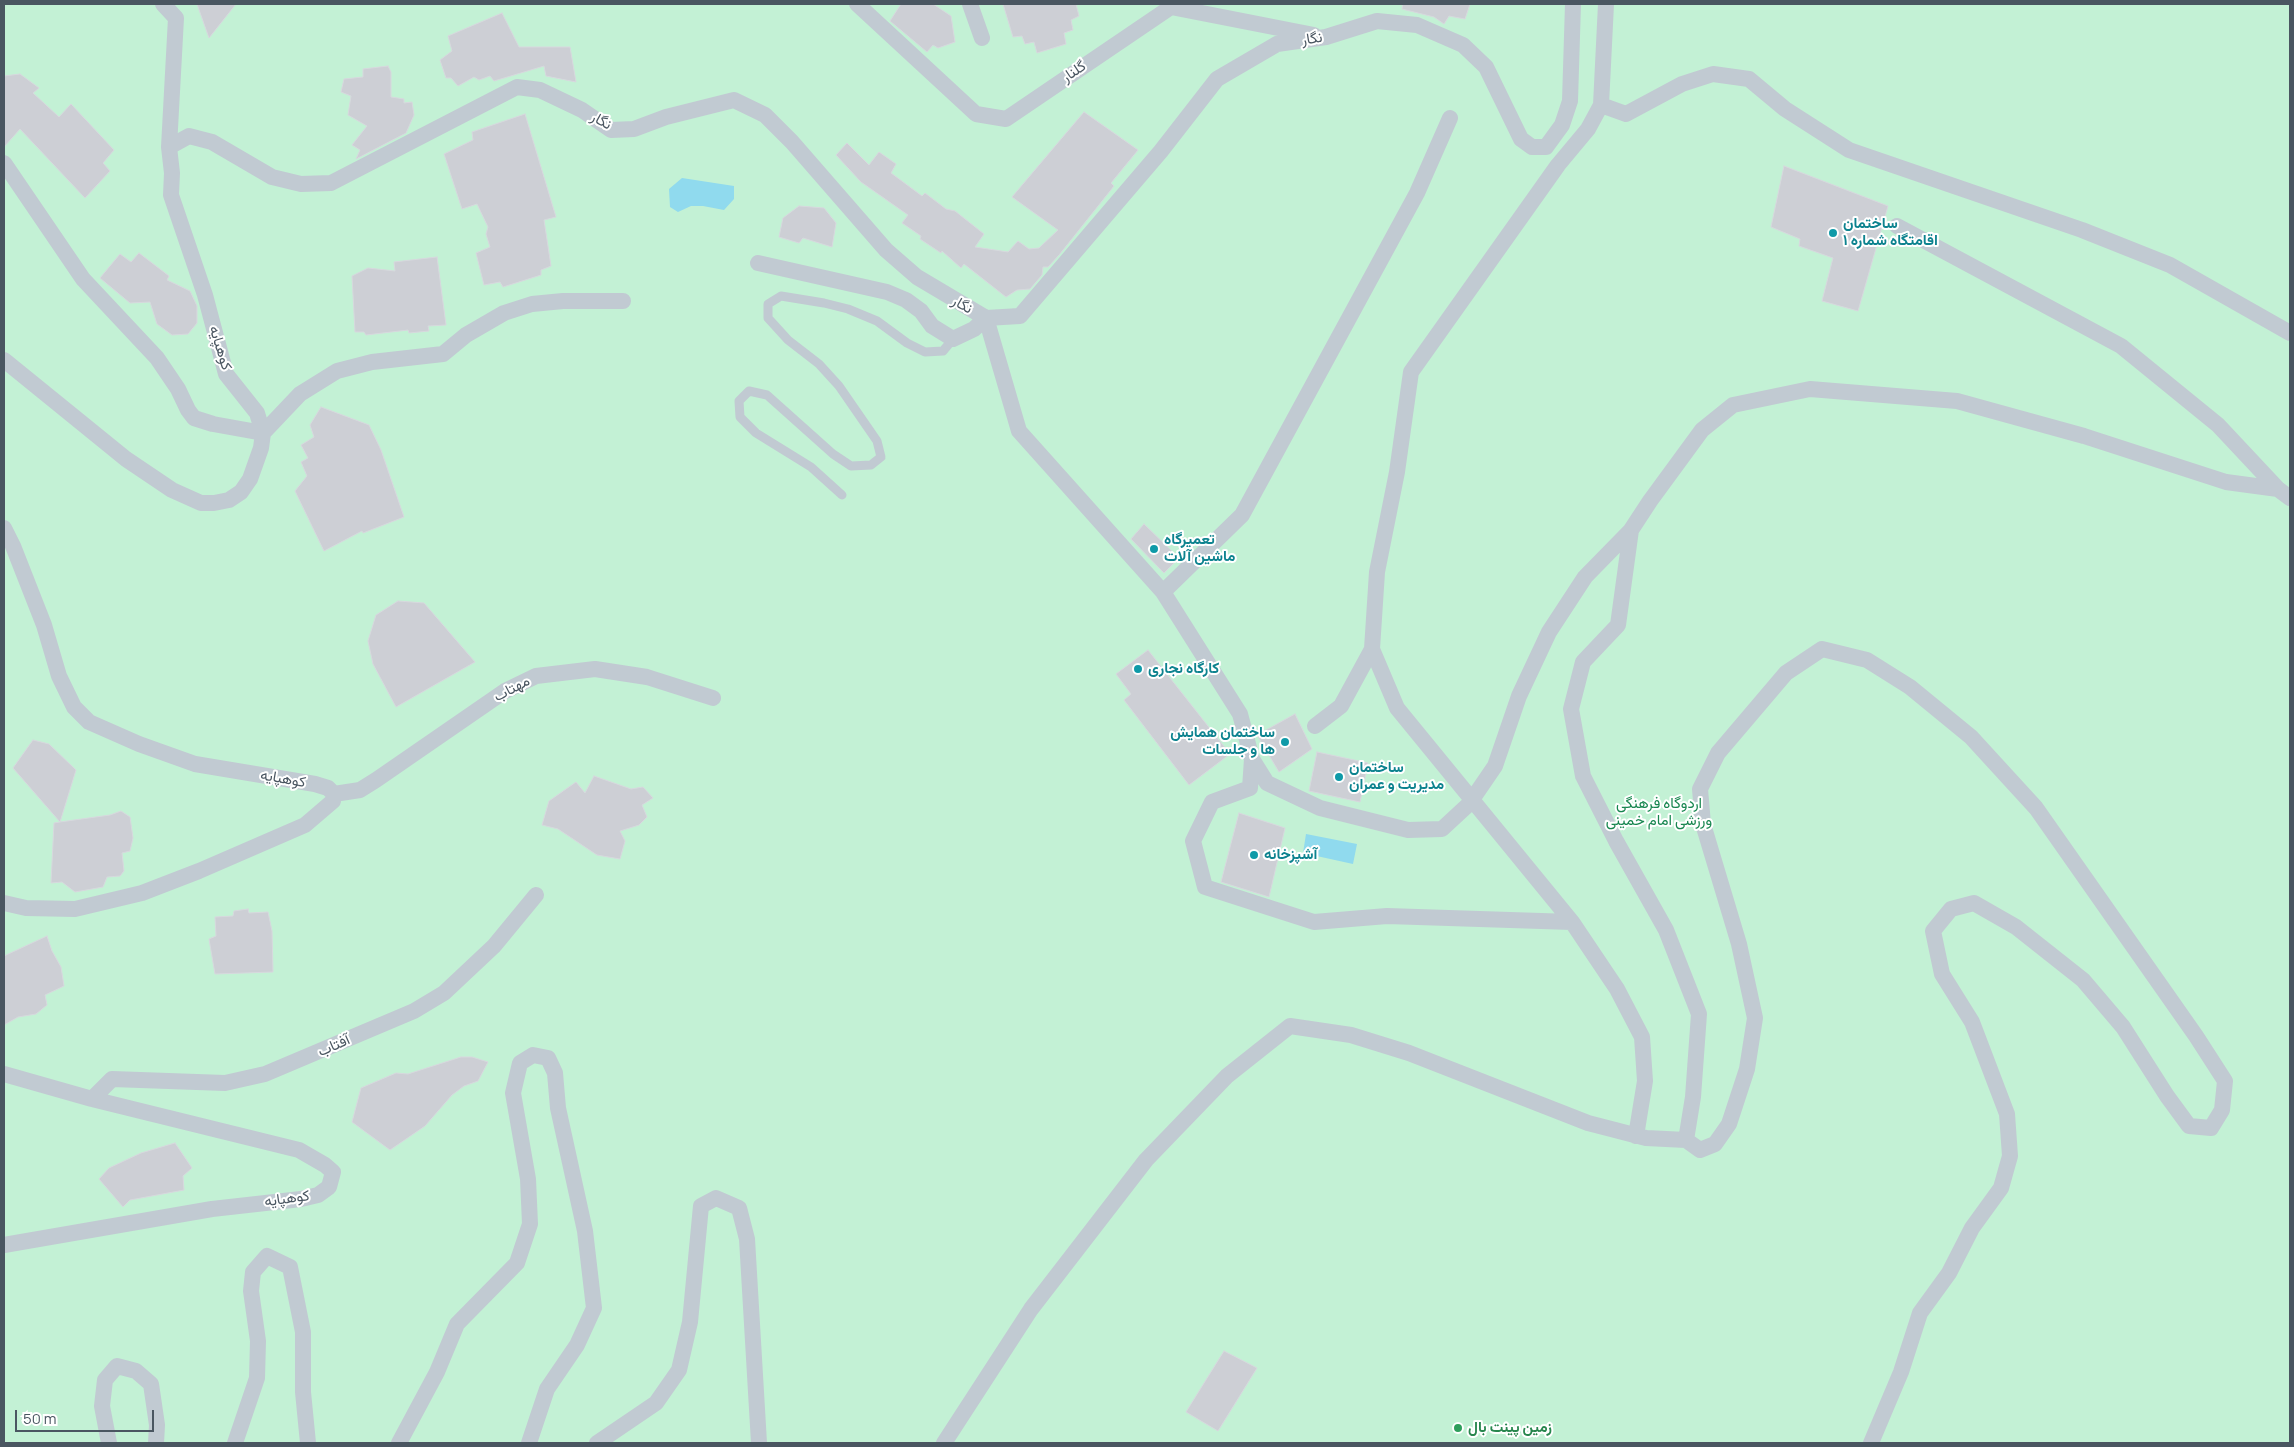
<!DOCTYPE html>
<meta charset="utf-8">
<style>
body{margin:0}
#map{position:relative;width:2294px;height:1447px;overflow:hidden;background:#f5f3f3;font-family:Manrope,sans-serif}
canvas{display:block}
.frame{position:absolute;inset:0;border:5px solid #4a5661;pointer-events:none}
.scale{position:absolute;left:15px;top:1410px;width:139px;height:22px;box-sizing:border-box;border:2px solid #4a5661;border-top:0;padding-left:6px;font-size:15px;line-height:18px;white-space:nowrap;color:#4a5661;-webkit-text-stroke:4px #fff;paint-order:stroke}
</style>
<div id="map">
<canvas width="2294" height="1447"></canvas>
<div class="frame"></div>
<div class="scale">50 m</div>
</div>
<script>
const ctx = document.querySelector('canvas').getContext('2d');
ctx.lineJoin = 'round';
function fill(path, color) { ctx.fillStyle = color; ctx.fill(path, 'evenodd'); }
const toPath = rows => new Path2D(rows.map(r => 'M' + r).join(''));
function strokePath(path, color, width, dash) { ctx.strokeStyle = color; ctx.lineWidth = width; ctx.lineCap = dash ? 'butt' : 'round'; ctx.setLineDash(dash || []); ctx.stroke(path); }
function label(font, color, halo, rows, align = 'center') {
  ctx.font = font + ' Manrope,Vazirmatn,sans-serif'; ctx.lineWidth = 4; ctx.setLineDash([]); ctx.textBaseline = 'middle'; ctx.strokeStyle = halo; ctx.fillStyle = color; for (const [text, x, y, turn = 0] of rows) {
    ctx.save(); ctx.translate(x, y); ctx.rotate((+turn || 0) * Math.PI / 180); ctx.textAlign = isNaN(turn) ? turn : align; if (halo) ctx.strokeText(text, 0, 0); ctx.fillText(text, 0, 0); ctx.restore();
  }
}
const green = toPath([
 [4,4,2290,4,2290,1443,4,1443]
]);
const water = toPath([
 [682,178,734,186,734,199,724,210,703,206,691,206,678,212,670,207,669,189],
 [1306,834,1357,844,1353,864,1303,853]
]);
const building = toPath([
 [197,4,236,4,209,38,197,4],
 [901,4,933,4,951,16,955,42,938,48,933,45,927,52,890,21,901,4],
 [1003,4,1076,4,1079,16,1071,20,1073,30,1064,33,1066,44,1037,53,1034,42,1025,44,1022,36,1013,37,1003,4],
 [1403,4,1470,4,1465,19,1449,16,1444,24,1434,17,1402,9,1403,4],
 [502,13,519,47,570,47,576,82,546,76,544,66,494,81,490,76,479,80,474,77,458,86,451,78,446,78,440,60,452,51,448,36,502,13],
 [388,66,391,72,391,97,404,99,404,103,412,102,414,115,406,133,356,159,360,150,352,145,367,126,348,115,351,96,341,92,344,79,363,77,363,69,388,66],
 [20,74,39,88,33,93,59,117,71,104,114,150,103,163,110,171,85,198,20,129,4,147,4,76,20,74],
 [1084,112,1138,150,1111,183,1114,186,1059,255,1048,267,1043,267,1042,275,1030,289,1017,290,1006,297,964,264,961,268,942,251,941,253,920,239,921,236,902,223,908,215,861,182,836,155,847,143,869,165,879,152,896,164,891,173,922,196,925,193,946,209,955,211,984,234,975,247,1008,252,1018,241,1029,249,1039,248,1058,230,1012,197,1084,112],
 [525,114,556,217,544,220,551,266,541,270,541,275,503,287,500,282,484,285,476,253,490,247,486,234,488,227,477,204,462,209,444,154,473,140,472,132,525,114],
 [1784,166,1888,206,1858,311,1822,301,1833,258,1799,246,1800,239,1771,227,1784,166],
 [799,206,824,208,836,223,832,247,803,238,799,243,779,237,783,218,799,206],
 [139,253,169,276,167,280,190,291,197,306,197,323,188,334,172,335,157,324,150,302,130,303,100,278,120,254,131,262,139,253],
 [437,257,446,325,428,326,429,331,409,333,408,330,366,335,364,332,355,332,352,276,368,268,395,271,394,262,437,257],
 [321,407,369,425,381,450,404,517,363,533,362,531,324,551,295,491,307,476,301,462,308,458,301,445,314,437,310,425,321,407],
 [1144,524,1179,558,1164,573,1131,539,1144,524],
 [398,601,424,603,475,662,396,707,373,664,368,641,376,615,398,601],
 [1148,650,1230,754,1189,785,1124,700,1131,694,1116,674,1148,650],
 [1295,714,1312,749,1279,772,1257,735,1295,714],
 [33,740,49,744,76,770,60,822,110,815,121,811,130,817,133,838,130,851,122,853,124,871,120,876,107,877,103,887,75,892,62,882,51,883,54,823,60,822,13,768,33,740],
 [1317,752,1368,763,1360,802,1309,791,1317,752],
 [594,776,631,789,643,787,653,798,642,805,647,817,639,825,620,831,625,841,620,859,597,855,558,829,542,825,549,801,576,782,585,793,594,776],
 [1239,813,1285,828,1269,897,1221,882,1239,813],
 [248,909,249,913,268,912,272,931,273,972,215,974,209,939,216,936,215,917,233,916,234,911,248,909],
 [47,936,52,951,61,967,64,986,45,995,47,1005,36,1014,18,1017,4,1025,4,956,47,936],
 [461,1057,472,1057,488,1062,478,1081,464,1086,452,1095,425,1126,390,1150,352,1122,361,1088,396,1073,408,1074,461,1057],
 [175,1143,192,1168,183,1176,184,1190,130,1200,123,1207,99,1179,109,1168,141,1153,175,1143],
 [1224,1351,1257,1368,1218,1431,1186,1412,1224,1351]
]);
const lane = toPath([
 [842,495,811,467,756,433,740,417,739,401,749,391,767,395,833,454,851,466,871,465,881,457,877,441,839,386,819,364,788,340,768,318,768,304,781,296,824,303,848,309,877,321,907,343,925,352,943,351,953,339]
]);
const street = toPath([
 [857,4,976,114,1006,119,1171,7,1314,35],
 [970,4,982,38],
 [1606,4,1601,105,1588,129,1558,165,1411,372,1397,472,1377,572,1372,649,1397,708,1572,922,1617,989,1642,1037,1645,1081,1636,1136],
 [1601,105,1626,114,1682,84,1713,74,1749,79,1785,109,1849,150,2082,230,2170,265,2290,333],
 [169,147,189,136,212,142,272,177,301,184,331,183,517,87,540,90,582,110,611,130,634,129,666,117,734,100,765,115,792,142,886,250,917,277,986,318,1020,316,1161,151,1217,79,1277,44,1326,37,1377,21,1417,25,1463,45,1486,67,1521,139,1532,147,1546,147,1562,125,1570,101,1573,4],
 [4,163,83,279,157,358,178,389,188,410,194,418,213,424,263,433,300,394,337,371,372,362,443,354,466,335,504,313,532,304,563,301,623,301],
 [1897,226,2121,346,2218,425,2278,489,2290,498],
 [758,263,887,292,906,300,921,311,932,326,953,339,974,329,986,318,1019,431,1163,592,1240,714,1252,759,1250,788,1212,802,1193,841,1205,887,1314,922,1387,916,1572,922],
 [4,360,126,459,172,490,201,503,214,503,229,500,241,492,250,479,261,448,263,433,257,413,226,374,205,295,171,195,172,173,169,147,176,18,163,4],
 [4,528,13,546,44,625,59,676,74,707,89,722,139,744,195,764,315,784,328,788,334,794,333,801,305,825,199,871,142,893,75,909,26,908,4,903],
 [1631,530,1618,625,1583,662,1571,709,1583,776,1616,841,1666,930,1699,1014,1693,1097,1686,1140],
 [1163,592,1242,515,1417,193,1450,118],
 [1315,726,1341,706,1372,649],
 [1252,759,1267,783,1320,808,1408,830,1442,829,1469,804,1495,766,1519,696,1549,632,1585,577,1631,530,1650,501,1702,430,1733,405,1810,389,1957,401,2084,436,2226,482,2278,489],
 [334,794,360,790,376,780,505,691,536,676,595,669,647,677,713,698],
 [4,1074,92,1099,299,1150,325,1165,333,1172,329,1187,318,1195,301,1199,212,1209,4,1245],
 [92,1099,112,1079,225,1083,265,1074,414,1011,444,993,494,946,536,895],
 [109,1443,102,1406,105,1380,117,1366,136,1371,151,1384,157,1425,156,1443],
 [235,1443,257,1378,258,1341,251,1291,253,1272,267,1256,290,1267,303,1332,303,1392,308,1443],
 [399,1443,437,1372,457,1324,517,1263,530,1224,528,1179,513,1093,520,1063,533,1055,548,1058,555,1073,558,1108,585,1231,594,1308,577,1345,547,1389,529,1443],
 [597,1443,656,1403,679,1370,690,1322,701,1206,716,1198,739,1208,747,1239,759,1443],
 [944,1443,1031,1309,1146,1160,1227,1076,1290,1026,1351,1035,1409,1053,1588,1123,1646,1138,1686,1140,1700,1150,1715,1144,1729,1124,1747,1069,1755,1018,1739,944,1703,824,1700,789,1718,753,1786,673,1822,649,1867,660,1910,687,1971,737,2036,808,2196,1036,2225,1081,2222,1110,2211,1128,2189,1126,2167,1096,2123,1027,2083,980,2016,927,1974,903,1951,909,1933,931,1942,974,1972,1022,2007,1114,2010,1156,2001,1188,1972,1228,1949,1273,1920,1313,1901,1372,1871,1443]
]);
const markers = [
 [1833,233,5,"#0f9aa8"],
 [1154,549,5,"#0f9aa8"],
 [1138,669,5,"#0f9aa8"],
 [1285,742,5,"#0f9aa8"],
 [1339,777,5,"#0f9aa8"],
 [1254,855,5,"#0f9aa8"],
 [1458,1428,5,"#2e9e5b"]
];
const streetNames = [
 ["نگار",1312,39,-9],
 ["گلنار",1074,72,-34],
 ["نگار",601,121,29],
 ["نگار",962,305,30],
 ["کوهپایه",220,348,73],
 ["مهتاب",512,689,-28],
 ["کوهپایه",283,779,10],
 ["آفتاب",334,1046,-24],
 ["کوهپایه",287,1199,-8]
];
const cultureNames = [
 ["ساختمان",1843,224],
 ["اقامتگاه شماره ۱",1843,241],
 ["تعمیرگاه",1164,540],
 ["ماشین آلات",1164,557],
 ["کارگاه نجاری",1148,669],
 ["ساختمان همایش",1275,733,"right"],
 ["ها و جلسات",1275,750,"right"],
 ["ساختمان",1349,768],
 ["مدیریت و عمران",1349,785],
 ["آشپزخانه",1264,855]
];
const parkNames = [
 ["اردوگاه فرهنگی",1659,804],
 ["ورزشی امام خمینی",1659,821]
];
const leisureNames = [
 ["زمین پینت بال",1468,1428]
];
fill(green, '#c3f1d5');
fill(water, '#90daee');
fill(building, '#cdcfd5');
strokePath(building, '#d7d9de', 1);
strokePath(lane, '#c1cad2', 9);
strokePath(street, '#c1cad2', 16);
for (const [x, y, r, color] of markers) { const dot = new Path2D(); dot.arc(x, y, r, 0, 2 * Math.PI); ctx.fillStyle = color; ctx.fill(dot); strokePath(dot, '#fff', 2); }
label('15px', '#4a5661', '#fff', streetNames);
label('bold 15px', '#0d838f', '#fff', cultureNames, 'left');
label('15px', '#17864f', '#fff', parkNames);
label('bold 15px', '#27864d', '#fff', leisureNames, 'left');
</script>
